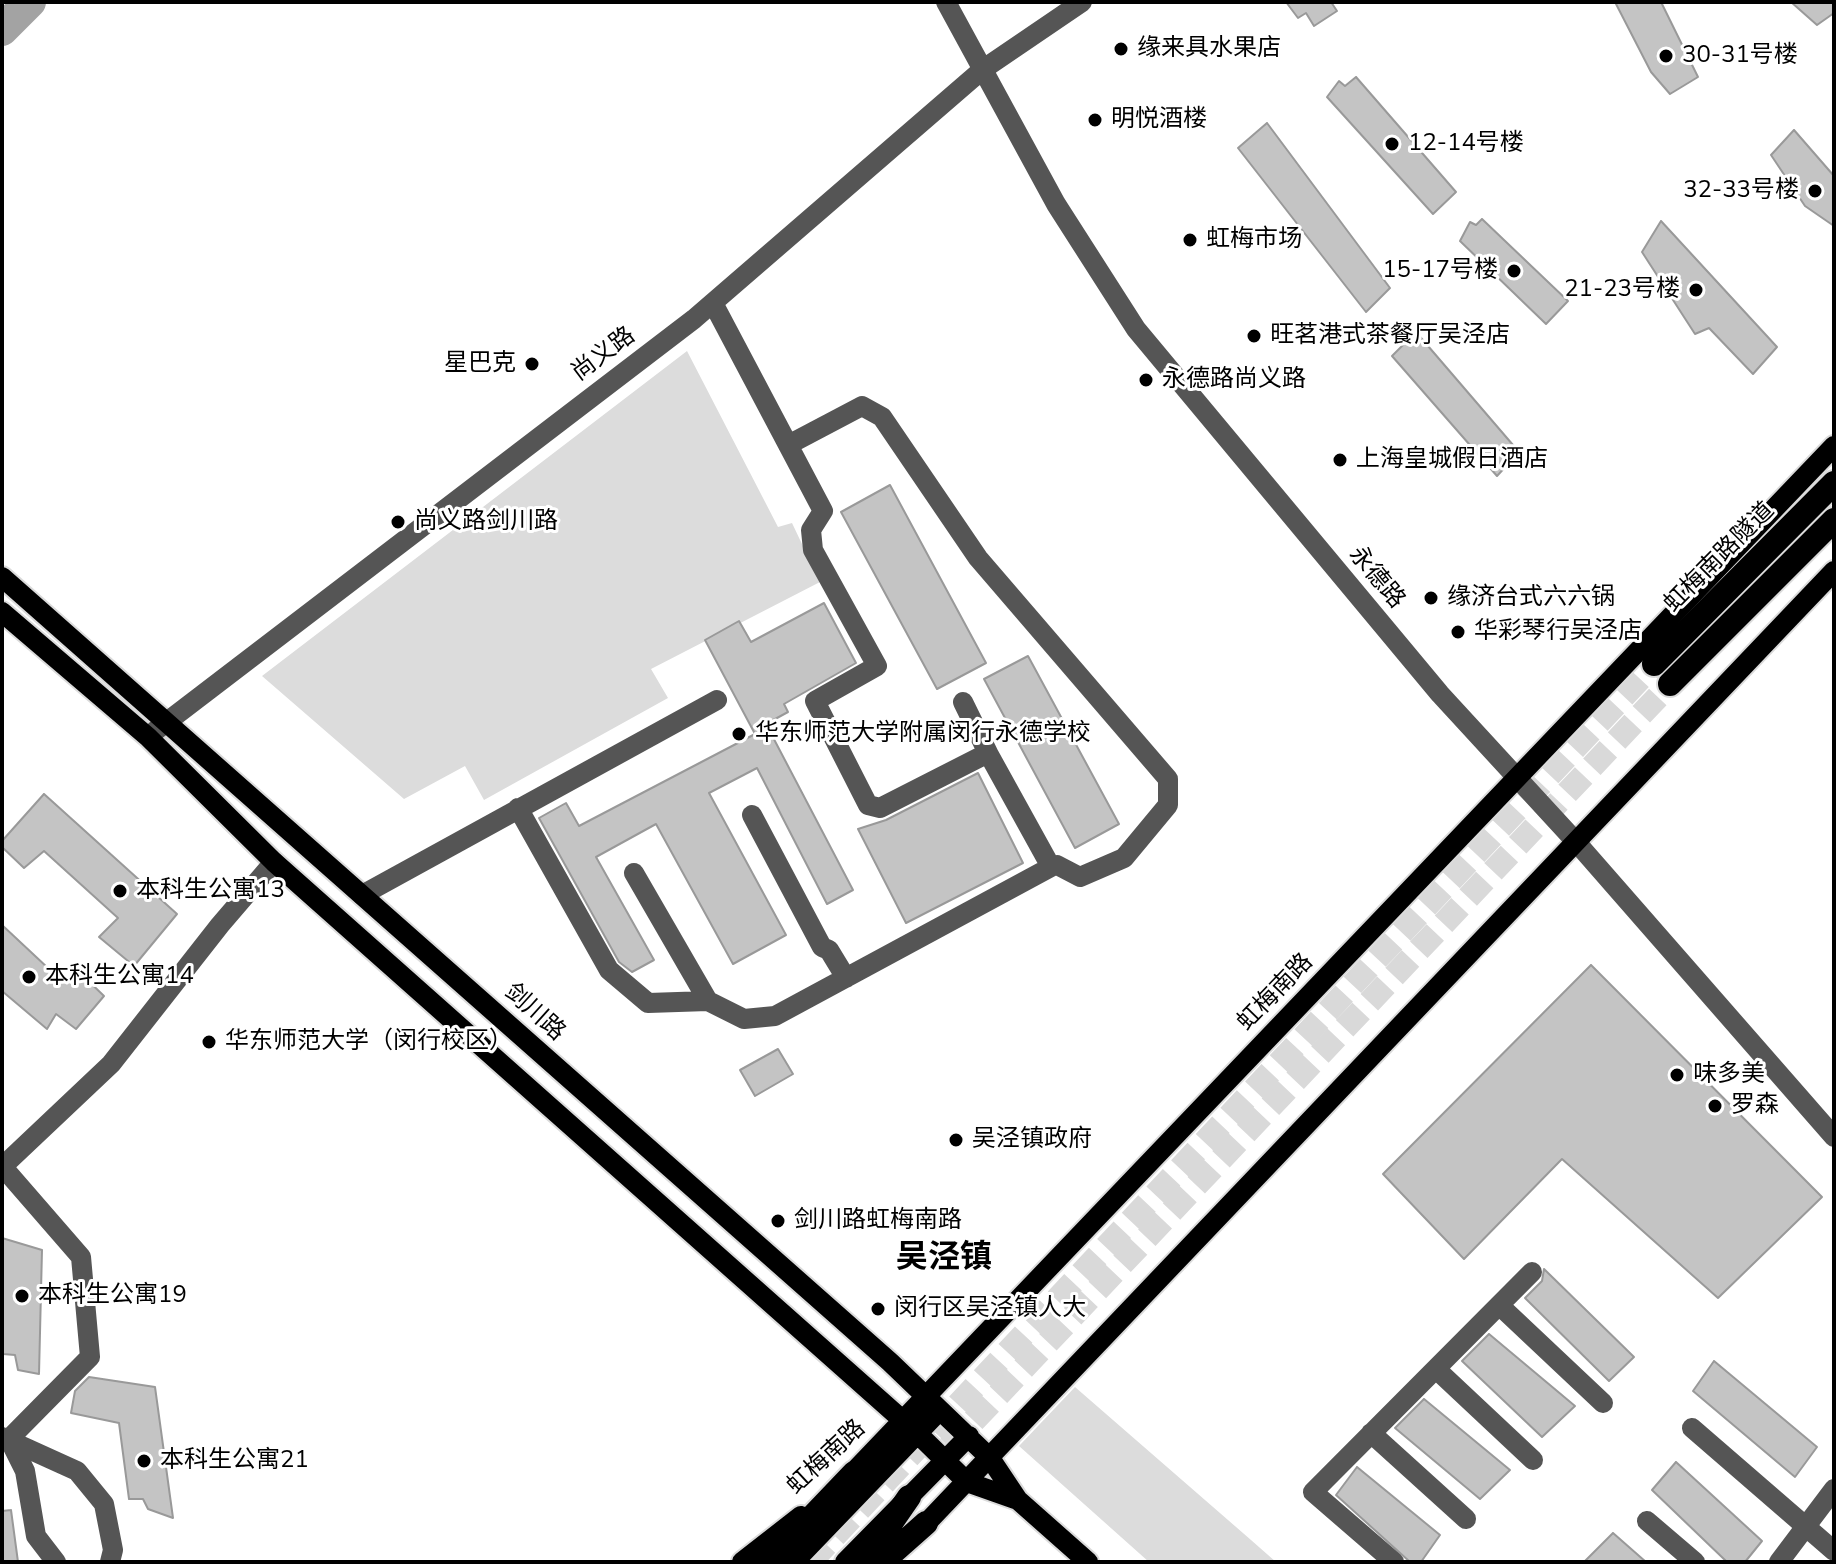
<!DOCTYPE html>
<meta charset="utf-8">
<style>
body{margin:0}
#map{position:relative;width:1836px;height:1564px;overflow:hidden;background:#fff;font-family:"Nunito Sans",sans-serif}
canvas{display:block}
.frame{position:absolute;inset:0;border:4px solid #000;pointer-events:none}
</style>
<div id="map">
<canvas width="1836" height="1564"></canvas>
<div class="frame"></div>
</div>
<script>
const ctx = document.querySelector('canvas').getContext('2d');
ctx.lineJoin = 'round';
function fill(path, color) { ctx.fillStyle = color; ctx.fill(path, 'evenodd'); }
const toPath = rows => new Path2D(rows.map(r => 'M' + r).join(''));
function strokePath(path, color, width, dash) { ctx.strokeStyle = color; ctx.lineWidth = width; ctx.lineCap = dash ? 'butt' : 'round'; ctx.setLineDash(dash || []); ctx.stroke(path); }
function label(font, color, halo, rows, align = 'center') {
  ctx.font = font + ' "Nunito Sans","Noto Sans SC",sans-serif'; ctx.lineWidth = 6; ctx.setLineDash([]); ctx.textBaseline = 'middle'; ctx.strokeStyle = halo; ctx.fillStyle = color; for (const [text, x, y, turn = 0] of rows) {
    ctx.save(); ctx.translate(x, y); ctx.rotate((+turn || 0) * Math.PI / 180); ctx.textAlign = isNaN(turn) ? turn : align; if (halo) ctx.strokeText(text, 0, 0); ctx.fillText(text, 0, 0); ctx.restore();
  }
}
const green = toPath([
 [687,351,778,527,792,523,820,582,651,669,668,698,484,800,465,766,404,799,262,676],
 [1075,1387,1251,1540,1276,1562,1149,1562,1019,1446]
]);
const river = toPath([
 [2,30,30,2]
]);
const building = toPath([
 [1286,2,1331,2,1337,11,1314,26,1306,13,1298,18,1286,2],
 [1615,2,1661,2,1698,77,1670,94,1651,72,1615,2],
 [1791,2,1834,2,1834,13,1817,25,1791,2],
 [1356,77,1456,192,1433,214,1327,97,1339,81,1345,86,1356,77],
 [1267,123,1390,288,1366,312,1238,148,1267,123],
 [1794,130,1834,176,1834,226,1805,206,1771,155,1794,130],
 [1482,219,1568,301,1546,324,1460,241,1470,222,1476,225,1482,219],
 [1661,221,1777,347,1753,374,1709,328,1695,334,1642,252,1661,221],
 [1416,332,1519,452,1497,476,1392,356,1416,332],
 [890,485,986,663,937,689,841,512,890,485],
 [824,603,856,663,784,704,788,712,766,724,853,890,827,904,757,768,709,793,786,935,733,964,656,824,596,857,654,960,632,972,619,962,539,818,566,803,579,826,755,734,705,640,739,621,751,642,824,603],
 [1028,656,1119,824,1075,848,984,679,1028,656],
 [978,773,1023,863,906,923,858,829,886,820,978,773],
 [44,794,177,914,134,966,99,937,118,918,44,851,24,868,2,847,2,841,44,794],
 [2,925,64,983,77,970,104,996,76,1029,56,1014,47,1029,2,991,2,925],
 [1591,965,1822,1197,1718,1298,1562,1159,1464,1259,1383,1174,1591,965],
 [778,1049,793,1074,755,1096,740,1070,778,1049],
 [2,1238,42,1250,39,1374,18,1370,15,1355,3,1354,2,1238],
 [1544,1269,1634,1357,1609,1381,1525,1298,1542,1281,1544,1269],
 [1489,1334,1575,1406,1542,1437,1462,1361,1489,1334],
 [1714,1361,1817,1447,1795,1477,1693,1391,1714,1361],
 [89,1377,155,1387,173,1518,148,1509,143,1499,129,1499,119,1423,71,1413,75,1391,89,1377],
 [1424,1399,1510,1470,1480,1499,1395,1428,1424,1399],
 [1676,1462,1762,1541,1745,1562,1727,1562,1652,1490,1676,1462],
 [1357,1467,1440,1535,1421,1562,1410,1562,1336,1495,1357,1467],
 [11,1510,18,1562,2,1562,2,1511,11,1510],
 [1613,1533,1646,1562,1584,1562,1613,1533]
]);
const highwayTunnel = toPath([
 [949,1447,1670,684],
 [810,1562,1654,664]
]);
const minor = toPath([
 [946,2,1056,204,1136,329,1440,694,1577,843,1834,1137],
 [788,445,862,406,882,417,978,558,1168,779,1168,805,1124,858,1080,877,1057,865],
 [963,702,988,753],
 [155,731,694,319,982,70,1082,2],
 [518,808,609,970,648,1003,708,1001,744,1019,775,1016,1051,867,988,753,880,808,868,805,815,701,877,666,813,550,811,530,823,511,713,303],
 [752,815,822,947,829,950,846,978],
 [634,873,708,1001],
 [362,895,717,700],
 [2,1166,81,1257,90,1357,9,1439],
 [2,1167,111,1064,220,925,274,862],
 [1499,1305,1603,1403],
 [1436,1369,1533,1460],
 [1692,1428,1834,1551],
 [1371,1433,1466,1519],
 [2,1437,77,1471,104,1504,113,1550,110,1562],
 [9,1439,25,1471,36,1536,56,1562],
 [1647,1521,1695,1562],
 [1394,1562,1313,1492,1532,1272],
 [1779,1562,1834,1489]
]);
const major = toPath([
 [2,577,890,1362,990,1458,1018,1500,1088,1562],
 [2,612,148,737,274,862,917,1433,967,1482,1018,1500],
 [845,1481,1834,446],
 [916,1534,1834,571],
 [742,1562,801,1516],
 [794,1562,940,1410],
 [845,1562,969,1436]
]);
const highway = toPath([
 [1654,664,1834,483],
 [1670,684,1834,520],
 [769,1562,854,1473],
 [864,1562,909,1497],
 [882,1562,926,1523]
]);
const markers = [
 [1121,49,8,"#000"],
 [1666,56,8,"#000"],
 [1095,120,8,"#000"],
 [1392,144,8,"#000"],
 [1815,191,8,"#000"],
 [1190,240,8,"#000"],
 [1514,271,8,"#000"],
 [1696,290,8,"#000"],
 [1254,336,8,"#000"],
 [532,364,8,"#000"],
 [1146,380,8,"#000"],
 [1340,460,8,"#000"],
 [398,522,8,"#000"],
 [1431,598,8,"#000"],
 [1458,632,8,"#000"],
 [739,734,8,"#000"],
 [120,891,8,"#000"],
 [29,977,8,"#000"],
 [209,1042,8,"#000"],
 [1677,1075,8,"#000"],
 [1715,1106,8,"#000"],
 [956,1140,8,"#000"],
 [778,1221,8,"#000"],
 [22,1296,8,"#000"],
 [878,1309,8,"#000"],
 [144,1461,8,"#000"]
];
const poiNames = [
 ["缘来具水果店",1137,49],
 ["30-31号楼",1682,56],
 ["明悦酒楼",1111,120],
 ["12-14号楼",1408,144],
 ["32-33号楼",1799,191,"right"],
 ["虹梅市场",1206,240],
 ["15-17号楼",1498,271,"right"],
 ["21-23号楼",1680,290,"right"],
 ["旺茗港式茶餐厅吴泾店",1270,336],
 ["星巴克",516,364,"right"],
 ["永德路尚义路",1162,380],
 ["上海皇城假日酒店",1356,460],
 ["尚义路剑川路",414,522],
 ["缘济台式六六锅",1447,598],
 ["华彩琴行吴泾店",1474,632],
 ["华东师范大学附属闵行永德学校",755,734],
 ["本科生公寓13",136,891],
 ["本科生公寓14",45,977],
 ["华东师范大学（闵行校区）",225,1042],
 ["味多美",1693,1075],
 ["罗森",1731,1106],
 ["吴泾镇政府",972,1140],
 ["剑川路虹梅南路",794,1221],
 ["本科生公寓19",38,1296],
 ["闵行区吴泾镇人大",894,1309],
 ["本科生公寓21",160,1461]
];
const streetNames = [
 ["尚义路",604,355,-37],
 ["虹梅南路隧道",1720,558,-45],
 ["永德路",1376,578,50],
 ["虹梅南路",1276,993,-46],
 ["剑川路",534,1013,42],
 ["虹梅南路",827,1458,-43]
];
const districtNames = [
 ["吴泾镇",944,1259]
];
fill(green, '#dcdcdc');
strokePath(river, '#a3a3a3', 32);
fill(building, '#c4c4c4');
strokePath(building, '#999', 2);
strokePath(highwayTunnel, '#d9d9d9', 24, [24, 12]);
strokePath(major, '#dbdbdb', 24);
strokePath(highway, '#dbdbdb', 28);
strokePath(minor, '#555', 20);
strokePath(major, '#000', 20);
strokePath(highway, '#000', 24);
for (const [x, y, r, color] of markers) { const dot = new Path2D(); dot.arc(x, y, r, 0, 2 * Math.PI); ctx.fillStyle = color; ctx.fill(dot); strokePath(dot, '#fff', 3); }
label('24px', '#000', '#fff', poiNames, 'left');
label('24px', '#000', '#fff', streetNames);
label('bold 32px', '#000', '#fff', districtNames);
</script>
